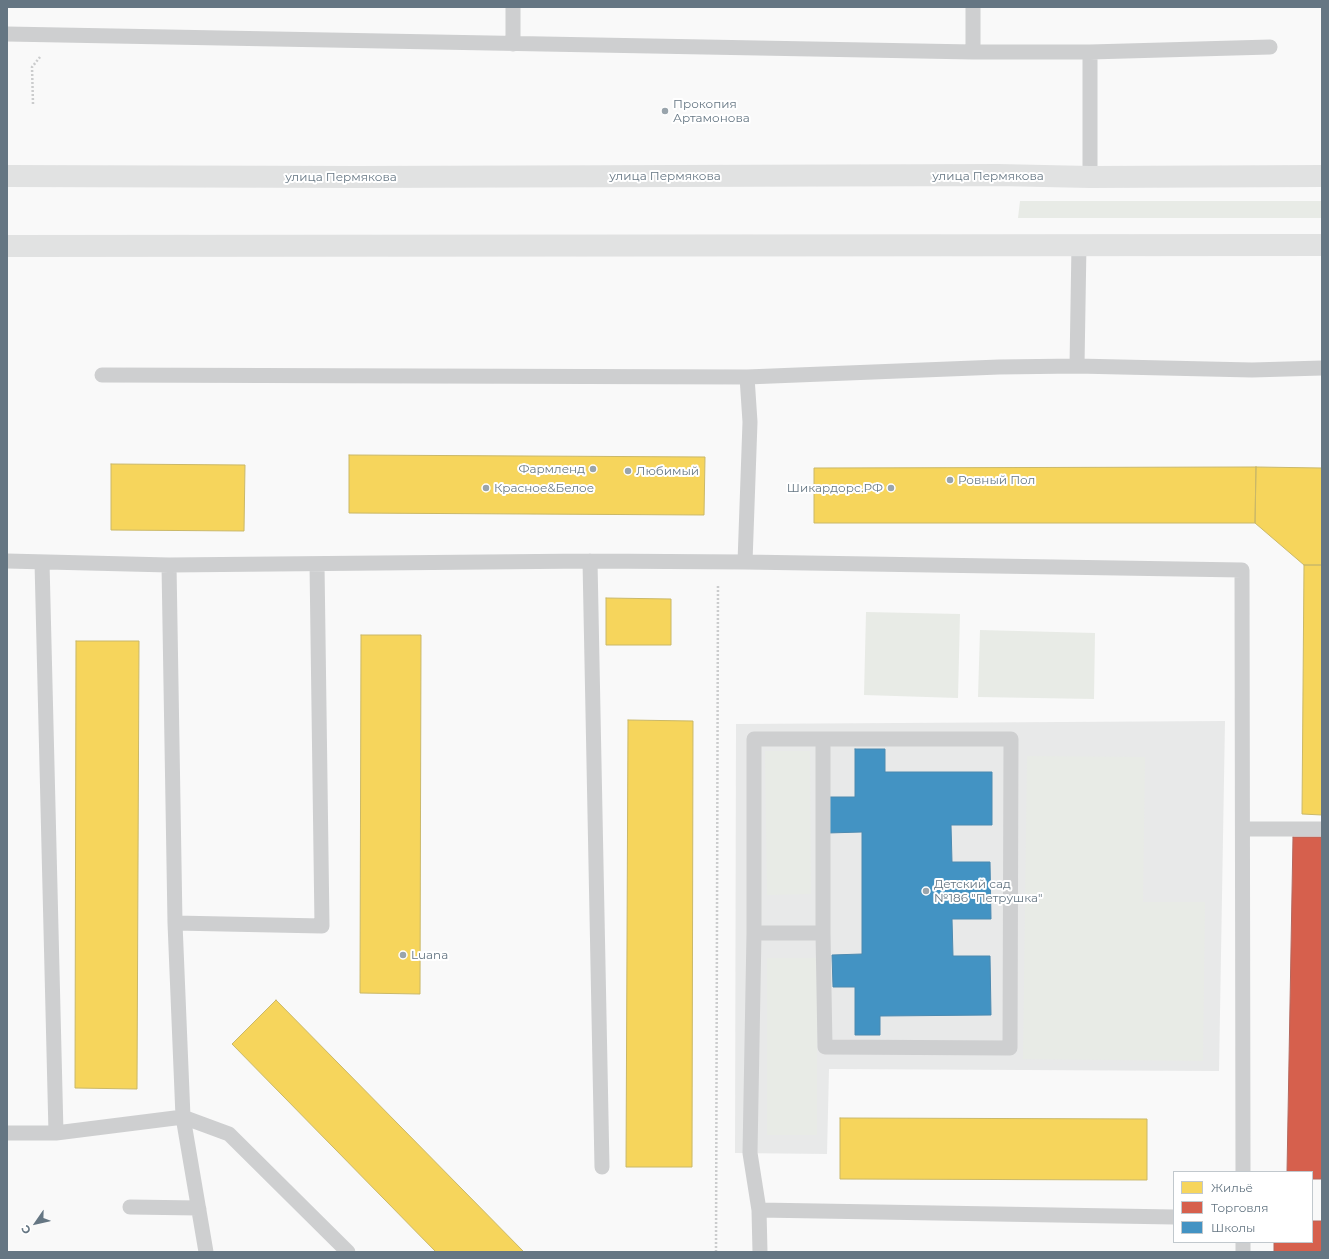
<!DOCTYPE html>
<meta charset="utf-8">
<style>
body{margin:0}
#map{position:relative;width:1329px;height:1259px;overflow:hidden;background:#f9f9f9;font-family:Montserrat,sans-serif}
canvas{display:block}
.frame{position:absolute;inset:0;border:8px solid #657683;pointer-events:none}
.legend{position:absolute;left:1173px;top:1171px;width:140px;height:72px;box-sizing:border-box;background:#fff;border:1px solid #c1c8cd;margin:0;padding:5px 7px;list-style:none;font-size:12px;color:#657683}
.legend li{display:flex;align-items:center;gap:8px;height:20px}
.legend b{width:20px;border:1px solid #c1c8cd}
.north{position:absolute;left:16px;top:1203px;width:40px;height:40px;-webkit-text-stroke:3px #fff;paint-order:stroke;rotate:236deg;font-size:11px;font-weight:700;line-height:16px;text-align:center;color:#657683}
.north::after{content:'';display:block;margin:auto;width:14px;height:18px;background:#657683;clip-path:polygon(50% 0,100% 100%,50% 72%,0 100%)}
</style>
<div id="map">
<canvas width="1329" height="1259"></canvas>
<div class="frame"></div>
<ul class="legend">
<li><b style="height:11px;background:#f6d55c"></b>Жильё</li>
<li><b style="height:11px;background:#d6604d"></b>Торговля</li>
<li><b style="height:11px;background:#4393c3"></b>Школы</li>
</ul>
<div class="north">С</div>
</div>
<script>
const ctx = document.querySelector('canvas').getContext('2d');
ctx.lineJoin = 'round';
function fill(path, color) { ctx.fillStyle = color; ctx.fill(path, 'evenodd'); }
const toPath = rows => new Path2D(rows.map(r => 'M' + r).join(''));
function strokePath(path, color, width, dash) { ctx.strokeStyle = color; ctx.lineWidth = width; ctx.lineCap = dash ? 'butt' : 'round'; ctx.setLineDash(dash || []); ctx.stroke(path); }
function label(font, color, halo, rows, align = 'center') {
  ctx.font = font + ' Montserrat,sans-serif'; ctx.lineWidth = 4; ctx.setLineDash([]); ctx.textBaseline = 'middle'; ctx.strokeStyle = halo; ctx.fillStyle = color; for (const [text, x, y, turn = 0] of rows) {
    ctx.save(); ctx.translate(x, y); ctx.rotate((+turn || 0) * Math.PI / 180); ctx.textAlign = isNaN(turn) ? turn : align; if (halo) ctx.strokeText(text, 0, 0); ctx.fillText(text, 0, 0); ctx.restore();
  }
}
const built = toPath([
 [1225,721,1219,1071,829,1069,827,1154,735,1153,736,724]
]);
const green = toPath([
 [1020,201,1322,201,1322,218,1018,218],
 [866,612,960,614,958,698,864,695],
 [980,630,1095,633,1094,699,978,697],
 [765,751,810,751,811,894,767,895],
 [1027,756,1145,757,1143,902,1205,902,1203,1061,1023,1059],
 [767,958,817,958,817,1135,767,1135]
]);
const homes = toPath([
 [349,455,705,457,704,515,349,513,349,455],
 [111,464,245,465,244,531,111,530,111,464],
 [1256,467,1322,468,1322,565,1304,565,1255,523,1256,467],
 [1256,467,1255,523,814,523,814,468,1256,467],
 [1304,565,1322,565,1322,815,1302,814,1304,565],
 [606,598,671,599,671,645,606,645,606,598],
 [361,635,421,635,420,994,360,993,361,635],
 [76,641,139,641,137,1089,75,1088,76,641],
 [628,720,693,721,692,1167,626,1167,628,720],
 [276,1000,524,1252,436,1252,232,1044,276,1000],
 [840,1118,1147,1119,1147,1180,840,1179,840,1118]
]);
const shops = toPath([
 [1293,837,1322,837,1322,1179,1312,1179,1312,1172,1287,1172,1293,837],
 [1312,1221,1322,1221,1322,1252,1274,1252,1274,1242,1312,1242,1312,1221]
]);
const schools = toPath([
 [855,749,885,749,885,772,992,772,992,825,951,825,952,862,990,862,991,919,952,919,953,956,990,956,991,1015,880,1016,880,1035,855,1035,855,987,833,987,832,955,862,954,862,832,827,833,827,797,855,797,855,749]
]);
const path = toPath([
 [33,104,32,67,40,57],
 [716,1252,718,584]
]);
const service = toPath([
 [973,7,973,52,1090,52,1090,177],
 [7,34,973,52],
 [513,44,513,7],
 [1090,52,1270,47],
 [1077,366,1079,244],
 [102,375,747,377,999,367,1077,366,1252,370,1322,368],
 [7,561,169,565,590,561,745,562,1242,570,1243,1172],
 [590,561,602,1167],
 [42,562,56,1133],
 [745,562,750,422,747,377],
 [169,565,175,923,183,1117,206,1252],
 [823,739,823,933],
 [1243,829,1322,829],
 [175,923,322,926,317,564],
 [754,933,823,933,825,1047,1010,1048,1011,739,754,739,754,933,750,1153,759,1210,1174,1217],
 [7,1133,56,1133,183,1117,229,1134,348,1252],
 [130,1207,198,1208,199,1209],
 [759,1210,760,1252],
 [1243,1252,1243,1242]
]);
const secondary = toPath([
 [7,176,357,177,998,175,1090,177,1322,176],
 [7,246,1322,245]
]);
const markers = [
 [665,111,4,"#99a4ac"],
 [593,469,4,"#99a4ac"],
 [628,471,4,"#99a4ac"],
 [950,480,4,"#99a4ac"],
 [486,488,4,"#99a4ac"],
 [891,488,4,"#99a4ac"],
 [926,891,4,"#99a4ac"],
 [403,955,4,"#99a4ac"]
];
const poiNames = [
 ["Прокопия",673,104],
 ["Артамонова",673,118],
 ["Фармленд",585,469,"right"],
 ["Любимый",636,471],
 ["Ровный Пол",958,480],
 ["Красное&Белое",494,488],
 ["Шикардорс.РФ",883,488,"right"],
 ["Детский сад",934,884],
 ["№186 \"Петрушка\"",934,898],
 ["Luana",411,955]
];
const streetNames = [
 ["улица Пермякова",665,176],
 ["улица Пермякова",988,176],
 ["улица Пермякова",341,177]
];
fill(built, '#e8e9e9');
fill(green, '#e8ebe6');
fill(homes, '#f6d55c');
strokePath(homes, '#cab868', 1);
fill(shops, '#d6604d');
strokePath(shops, '#b4675d', 1);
fill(schools, '#4393c3');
strokePath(schools, '#4d8ab0', 1);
strokePath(path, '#cbcccd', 2.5, [2, 2]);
strokePath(service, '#cecfd0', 15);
strokePath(secondary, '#e1e2e2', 22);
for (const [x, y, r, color] of markers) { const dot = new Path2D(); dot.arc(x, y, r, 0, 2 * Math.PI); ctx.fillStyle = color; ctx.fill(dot); strokePath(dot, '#fff', 1.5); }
label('12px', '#657683', '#fff', poiNames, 'left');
label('12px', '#657683', '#fff', streetNames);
</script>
